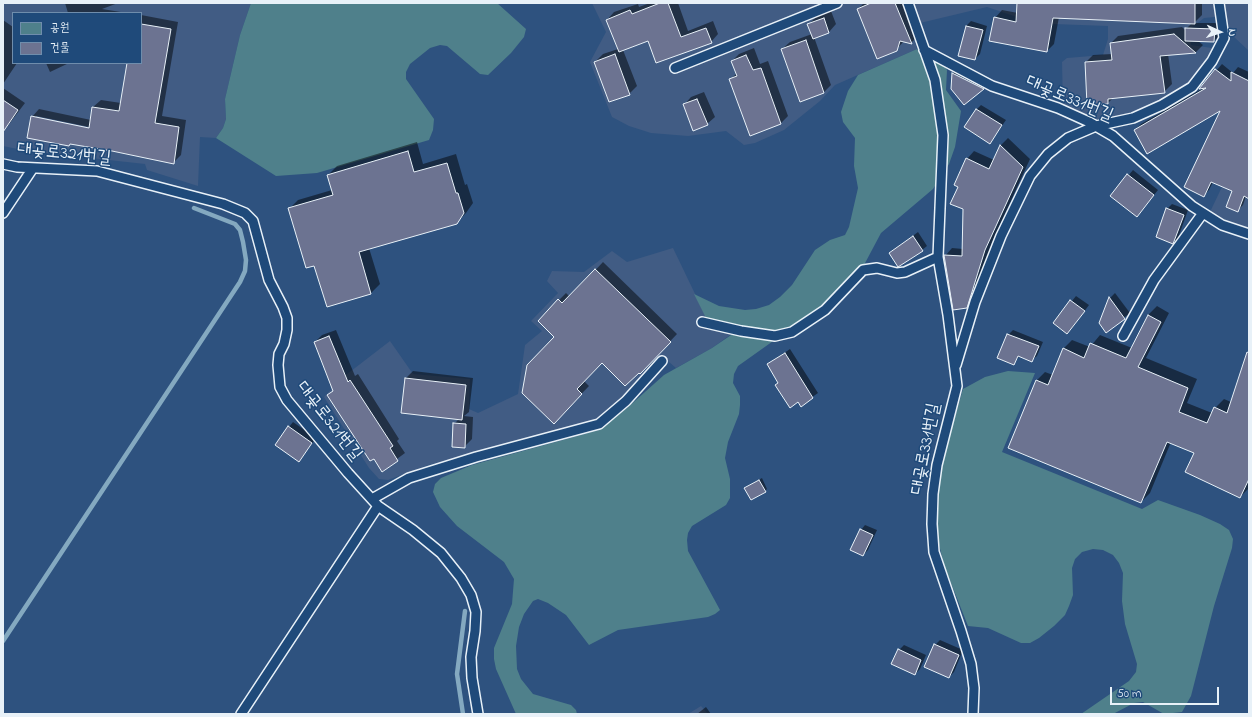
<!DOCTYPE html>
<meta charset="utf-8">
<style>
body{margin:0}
#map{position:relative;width:1252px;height:717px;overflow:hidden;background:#2e527f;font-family:"Indie Flower","Poor Story",sans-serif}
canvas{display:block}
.frame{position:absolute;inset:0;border:4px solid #e8f1f8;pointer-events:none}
.legend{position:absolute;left:12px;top:12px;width:130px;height:52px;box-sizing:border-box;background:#1f4a7a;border:1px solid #6f8dac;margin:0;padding:5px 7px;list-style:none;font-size:12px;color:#e8f1f8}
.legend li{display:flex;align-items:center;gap:8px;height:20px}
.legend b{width:20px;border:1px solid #6f8dac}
.north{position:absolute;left:1200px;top:12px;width:40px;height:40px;-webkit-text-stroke:3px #1f4a7a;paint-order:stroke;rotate:93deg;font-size:11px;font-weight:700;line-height:16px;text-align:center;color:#e8f1f8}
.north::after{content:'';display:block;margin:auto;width:14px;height:18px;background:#e8f1f8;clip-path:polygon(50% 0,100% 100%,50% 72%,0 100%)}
.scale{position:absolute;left:1110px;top:687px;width:109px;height:18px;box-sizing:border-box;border:2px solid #e8f1f8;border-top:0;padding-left:5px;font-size:12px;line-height:14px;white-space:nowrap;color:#e8f1f8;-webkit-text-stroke:3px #1f4a7a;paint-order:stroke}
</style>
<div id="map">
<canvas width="1252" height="717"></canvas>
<div class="frame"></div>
<ul class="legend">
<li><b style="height:11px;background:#4f808b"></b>공원</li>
<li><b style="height:11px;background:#6c7391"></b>건물</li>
</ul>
<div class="north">N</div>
<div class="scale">50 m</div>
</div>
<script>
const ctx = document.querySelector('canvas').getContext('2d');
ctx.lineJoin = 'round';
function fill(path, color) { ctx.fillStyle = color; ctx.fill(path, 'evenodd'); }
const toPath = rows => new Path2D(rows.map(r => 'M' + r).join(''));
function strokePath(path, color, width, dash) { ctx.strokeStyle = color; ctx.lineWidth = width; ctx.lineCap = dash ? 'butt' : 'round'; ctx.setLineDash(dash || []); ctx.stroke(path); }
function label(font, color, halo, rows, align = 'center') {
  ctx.font = font + ' "Indie Flower","Poor Story",sans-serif'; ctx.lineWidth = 3; ctx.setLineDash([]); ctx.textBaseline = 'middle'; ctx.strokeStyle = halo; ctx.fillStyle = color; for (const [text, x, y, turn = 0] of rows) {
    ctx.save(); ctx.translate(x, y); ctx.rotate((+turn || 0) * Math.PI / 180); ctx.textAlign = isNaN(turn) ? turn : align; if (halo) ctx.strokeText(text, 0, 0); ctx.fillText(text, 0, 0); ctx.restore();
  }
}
const built = toPath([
 [3,3,251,3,240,35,225,99,226,119,223,128,216,138,200,137,198,186,147,170,145,164,27,151,3,146],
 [13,13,141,13,141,63,13,63],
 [592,3,902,3,917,49,835,85,820,101,784,130,755,143,744,145,726,131,688,136,651,133,629,126,612,117,590,62,606,32],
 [913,3,1215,3,1215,17,1204,18,1190,29,1191,45,1212,48,1207,62,1186,85,1165,98,1135,111,1101,121,1063,105,1062,62,1067,58,1103,55,1108,39,1108,26,1053,24,1020,18,987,7,920,23],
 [1225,3,1249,3,1249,51,1233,36,1224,15],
 [1249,130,1249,228,1225,220,1210,212],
 [673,248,709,323,737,330,712,348,676,368,662,356,623,399,597,420,581,426,428,465,388,480,379,479,369,468,324,397,342,378,390,341,413,374,470,379,469,409,478,413,518,394,525,345,542,331,531,321,558,293,547,281,552,271,584,272,612,251,627,262],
 [701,706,708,714,688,714]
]);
const green = toPath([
 [251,3,497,3,526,29,524,37,511,53,488,75,480,74,447,46,440,45,430,48,410,64,406,72,406,79,434,119,433,130,429,140,317,173,276,176,216,138,223,128,226,119,225,99,240,35],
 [917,49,944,66,947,70,946,90,961,111,955,147,949,164,933,189,881,233,864,265,852,277,821,307,738,366,734,374,733,383,740,396,740,405,739,414,728,442,725,458,730,479,730,498,726,505,692,526,688,533,687,540,688,551,720,610,715,614,708,617,618,630,589,645,566,615,548,603,538,599,533,601,524,614,519,627,516,646,517,669,521,679,533,694,571,705,576,710,577,714,516,714,496,669,494,659,494,648,512,604,514,579,504,562,457,526,440,507,433,492,435,484,441,478,472,465,599,430,627,408,664,375,712,348,737,331,709,324,694,294,719,306,745,310,756,309,769,305,780,297,792,285,815,250,830,240,845,235,849,227,858,188,854,166,855,138,843,122,841,112,848,91,858,75],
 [1008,371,1035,373,1002,452,1142,509,1158,500,1200,515,1220,524,1229,530,1233,539,1232,548,1214,606,1191,696,1182,712,1164,714,1143,702,1134,703,1113,714,1081,714,1129,681,1136,672,1137,664,1125,624,1122,601,1123,573,1119,563,1113,555,1103,550,1093,549,1082,552,1075,559,1072,568,1073,595,1069,606,1065,615,1054,626,1039,638,1030,643,1021,643,988,628,968,626,945,568,937,537,936,513,940,469,963,389,985,377]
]);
const shadow = toPath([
 [65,3,118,3,102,9,127,13,68,13],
 [650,3,678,3,688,31,713,21,718,34,711,42,649,40,623,50,637,86,629,94,595,62,603,54,618,49,607,20,614,12,638,4,639,7],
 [864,3,905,3,918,36,911,43,904,41,896,50,858,9],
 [1018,3,1202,3,1202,15,1194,23,1221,23,1220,35,1214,41,1198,41,1203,45,1196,52,1168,54,1172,84,1164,92,1114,97,1108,103,1088,104,1086,62,1093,55,1112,54,1111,43,1118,36,1182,27,1185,30,1192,23,1059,17,1054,44,1047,51,995,18,1002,10,1018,13],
 [831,11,836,24,829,32,814,37,831,85,824,92,782,49,790,42,812,34,809,24,816,17],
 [141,15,178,22,162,116,186,120,181,155,173,163,71,143,69,145,32,117,39,109,91,120,93,107,101,100,121,103,128,63,141,63],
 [36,116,94,128,94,130,36,118],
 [3,20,13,27,13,63,17,63,3,84],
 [971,21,987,26,980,54,975,59,966,26],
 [754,48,760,64,768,61,788,116,781,123,730,80,737,73,732,61,739,54],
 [46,63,69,63,50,72],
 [1222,64,1233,73,1238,67,1249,72,1249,198,1246,196,1243,205,1237,211,1233,191,1213,182,1209,190,1203,196,1222,109,1135,130,1141,124,1205,87,1201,88],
 [958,69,988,84,964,104,952,89,953,73],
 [956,74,979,86,978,87,956,76],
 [3,88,25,103,3,132],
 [704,92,715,117,707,124,684,105,691,97],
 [981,105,1006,120,990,143,976,110],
 [1008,138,1030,159,992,242,974,299,967,307,945,256,952,248,963,249,964,209,959,186,967,159,974,151,994,160,1001,145],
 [417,142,423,164,456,154,465,185,467,184,473,203,466,213,456,223,369,248,380,284,371,293,327,306,315,264,289,209,298,200,332,190,328,175,337,166],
 [1133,170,1158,190,1137,216,1112,195],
 [1172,204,1188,210,1178,238,1173,243,1167,209],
 [918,232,927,246,922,250,890,253],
 [603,262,677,334,640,373,603,362,584,381,589,386,561,415,556,337,559,300,566,293,570,297],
 [1115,293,1130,313,1106,332,1100,323,1110,298],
 [1076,296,1089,305,1072,328,1054,323],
 [1157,306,1169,313,1146,358,1197,379,1187,403,1212,413,1215,408,1224,399,1231,402,1249,349,1249,488,1240,497,1195,452,1171,442,1150,493,1141,502,1036,381,1045,372,1053,375,1063,349,1072,340,1090,347,1100,335,1132,348,1148,315],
 [336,330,355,376,358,374,399,439,397,441,405,453,382,470,334,390,315,342,322,335],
 [1013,330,1043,342,1037,356,1032,360,1020,355,1014,363,1008,335],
 [790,349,818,393,801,405,779,382,768,364],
 [413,371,473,378,469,412,464,416,473,417,472,439,465,446,454,424,459,419,406,378],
 [293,422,316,438,299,461,289,427],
 [762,478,767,489,765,491,748,486],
 [865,525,877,530,868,550,863,555,861,530],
 [940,640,963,650,954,672,949,677,935,645],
 [904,645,926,655,920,669,915,674,899,650],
 [706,707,711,714,697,714]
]);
const stream = toPath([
 [3,641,240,282,245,271,246,260,243,242,240,230,235,224,194,208],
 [463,714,457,674,465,611]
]);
const building = toPath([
 [660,3,668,3,681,37,706,28,712,43,656,63,648,41,619,52,606,20,630,10,632,14,660,3],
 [871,3,895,3,912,44,900,41,897,51,877,59,857,9,871,3],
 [1017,3,1195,3,1195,24,1053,18,1047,52,989,41,994,17,1016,22,1017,3],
 [824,18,829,33,813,39,807,24,824,18],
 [141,24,171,29,155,123,179,127,174,164,112,151,70,144,69,146,27,138,31,116,89,128,92,107,119,111,127,63,141,63,141,24],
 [966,26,983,30,975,60,958,56,966,26],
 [1185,28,1215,29,1214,42,1185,41,1185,28],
 [1174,34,1196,53,1160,56,1165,93,1108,99,1108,104,1087,105,1085,62,1112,60,1110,43,1174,34],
 [806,40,824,93,800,102,781,49,806,40],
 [615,54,630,95,609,102,594,62,615,54],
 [746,55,753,70,761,68,781,124,750,136,729,79,737,76,731,61,746,55],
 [1215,69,1231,81,1231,72,1249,81,1249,199,1244,196,1238,212,1226,207,1232,191,1211,182,1204,197,1184,187,1220,111,1147,154,1134,130,1206,88,1199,89,1215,69],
 [952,73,984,89,964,105,951,89,952,73],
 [697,99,708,125,693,131,683,104,697,99],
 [3,100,18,110,3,132,3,100],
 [976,109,1002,125,990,144,964,127,976,109],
 [1000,145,1023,167,985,250,967,308,953,310,944,255,962,256,963,209,950,204,958,187,954,185,966,158,989,169,1000,145],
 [408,151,414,172,447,163,456,193,458,193,464,213,457,224,359,252,371,294,327,307,314,266,306,268,288,208,333,195,327,175,408,151],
 [1127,174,1154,195,1137,217,1110,196,1127,174],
 [1166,208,1184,215,1173,244,1156,237,1166,208],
 [913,236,923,251,898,267,889,253,913,236],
 [595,269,671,342,640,374,639,373,625,386,602,363,577,389,582,394,554,424,522,393,527,365,554,337,538,321,558,299,562,303,595,269],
 [1109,297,1125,319,1106,333,1099,323,1109,297],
 [1070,300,1085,311,1067,334,1053,323,1070,300],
 [1148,315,1161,322,1138,367,1188,388,1179,412,1207,423,1214,407,1227,413,1247,352,1249,353,1249,479,1240,498,1185,472,1194,453,1167,442,1141,503,1008,448,1036,380,1048,385,1063,348,1084,358,1090,343,1126,358,1148,315],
 [1007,334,1039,346,1032,362,1018,356,1014,365,997,358,1007,334],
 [329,336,348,382,350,380,393,446,390,448,398,461,382,472,374,459,370,461,327,395,333,391,314,342,329,336],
 [785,353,813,398,801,407,798,402,790,408,775,385,778,383,767,364,785,353],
 [405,378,466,385,462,420,401,413,405,378],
 [453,423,466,424,465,448,452,447,453,423],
 [288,426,312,443,299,462,275,445,288,426],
 [759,480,766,492,751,500,744,488,759,480],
 [860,529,873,535,863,556,850,550,860,529],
 [934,644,959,655,949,678,924,667,934,644],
 [898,649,921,660,915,675,891,664,898,649]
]);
const service = toPath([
 [908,3,935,80,943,135,938,257,948,315,957,386,937,465,933,494,932,524,934,552,961,631,971,664,974,688,973,714],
 [924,50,992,86,1058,108,1089,122,1113,136,1192,206,1222,225,1249,234],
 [675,68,837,3],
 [3,164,17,167,97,171,223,204,245,213,253,221,269,280,283,307,287,318,287,330,284,344,279,354,278,365,280,387,287,400,348,473,378,506,413,530,441,553,461,578,471,595,476,612,475,631,471,657,472,678,478,714],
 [3,213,33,168],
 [702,322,741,331,775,336,792,332,825,310,863,270,877,268,897,273,905,272,938,257],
 [1123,336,1154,280,1203,213],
 [956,365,975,302,1001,236,1030,176,1048,154,1068,138,1096,126,1133,118,1162,105,1192,87,1212,61,1224,38,1219,3],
 [372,499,409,478,476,457,599,424,626,401,662,361],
 [241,714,378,506]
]);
const streetNames = [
 ["대곶로331번길",1069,100,23],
 ["대곶로321번길",64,155,6],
 ["대곶로321번길",328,422,52],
 ["대곶로331번길",927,449,-79]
];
fill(built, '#415c84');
fill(green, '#4f808b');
fill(shadow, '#0007');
strokePath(stream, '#84a9c0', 4.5);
fill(building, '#6c7391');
strokePath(building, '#e8f1f8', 1);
strokePath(service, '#e8f1f8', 12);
strokePath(service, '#1f4a7a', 9);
label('18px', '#e8f1f8', '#1f4a7a', streetNames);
</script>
